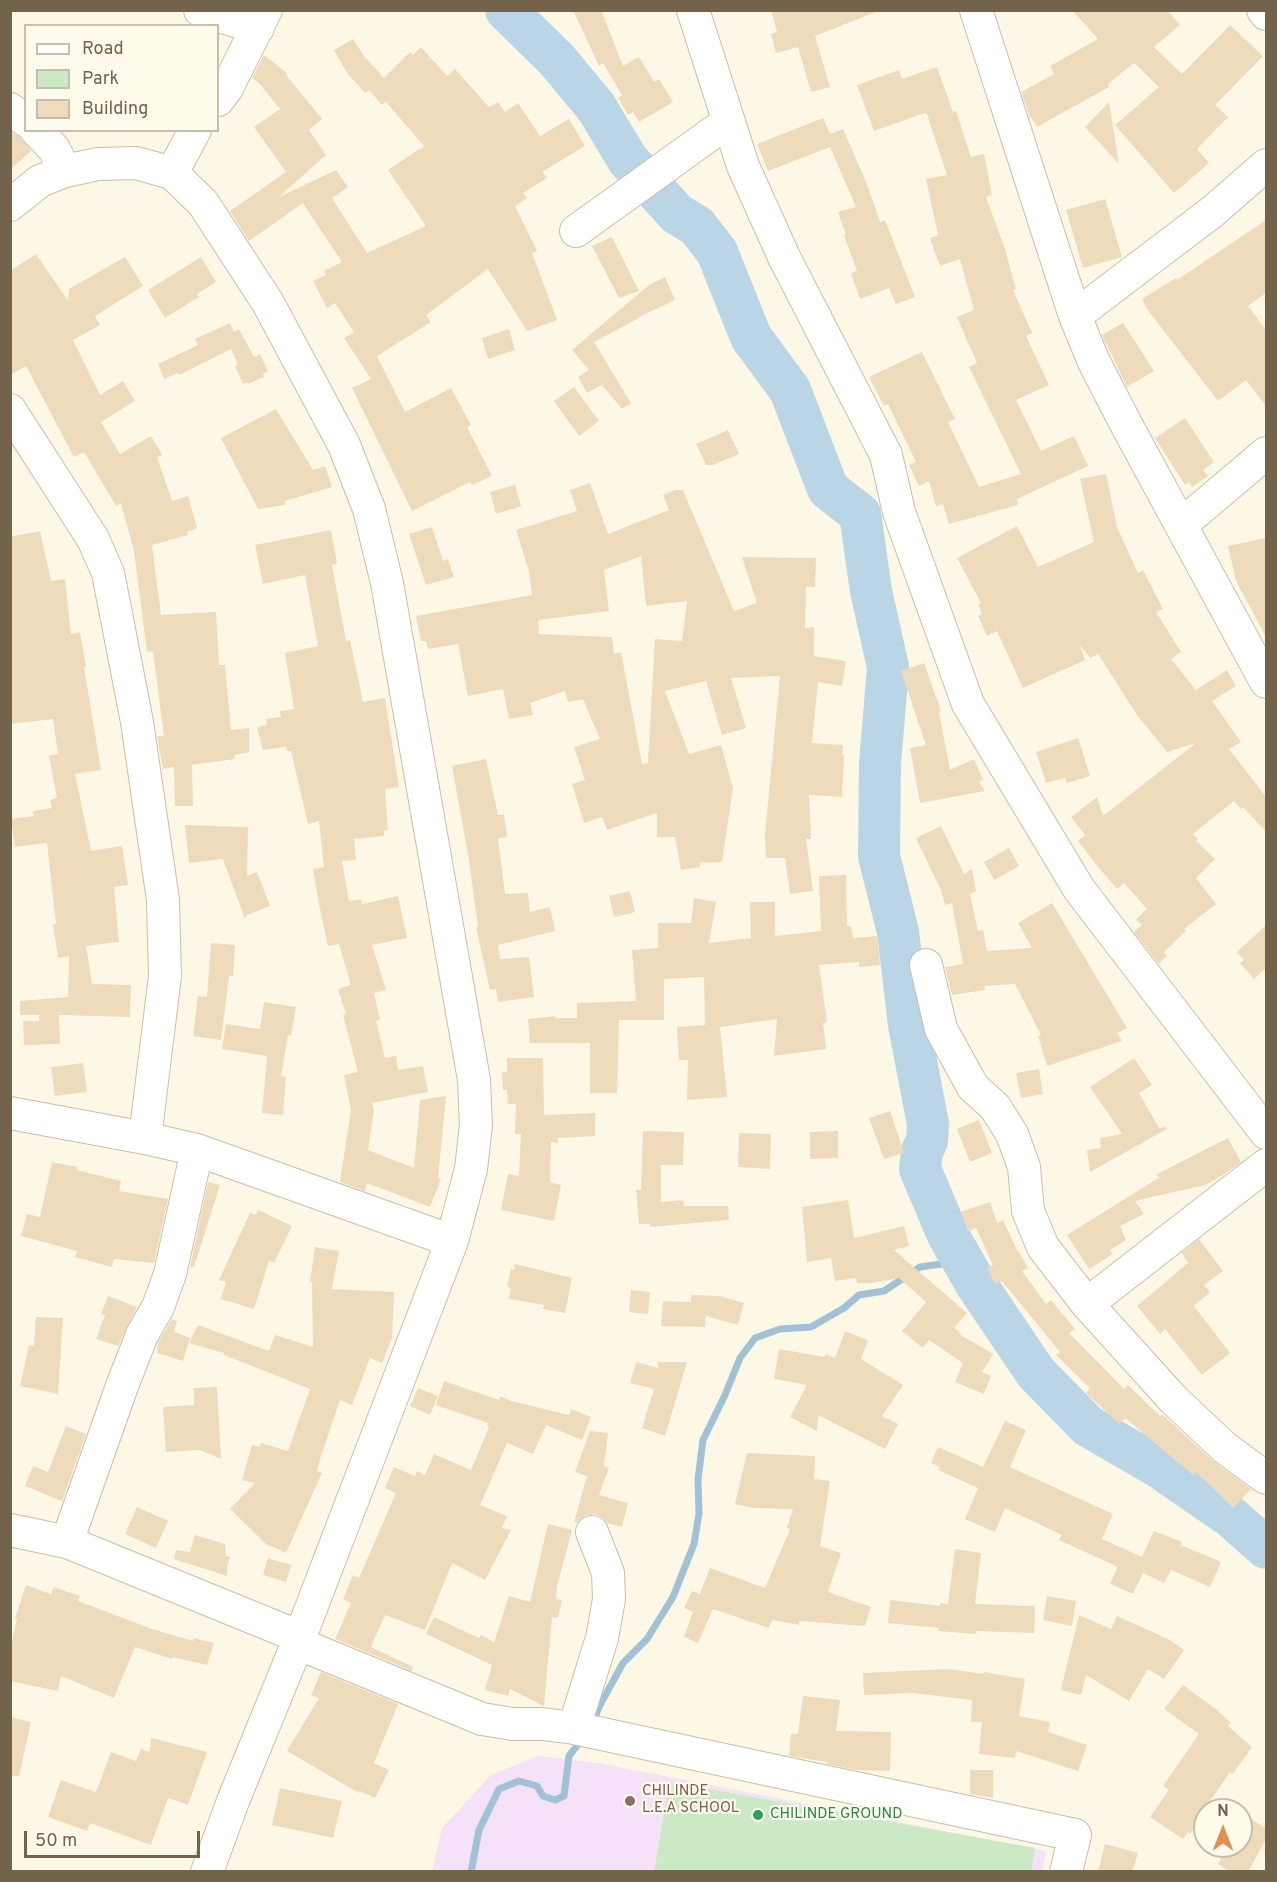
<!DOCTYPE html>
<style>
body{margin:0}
#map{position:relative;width:1277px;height:1882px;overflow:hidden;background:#fcf8e5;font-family:Overpass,sans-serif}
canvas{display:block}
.frame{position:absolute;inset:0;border:12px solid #74634b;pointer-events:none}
.legend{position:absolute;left:24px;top:24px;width:195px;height:108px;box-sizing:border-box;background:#fffbec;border:2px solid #c7beac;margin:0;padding:8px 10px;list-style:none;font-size:18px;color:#74634b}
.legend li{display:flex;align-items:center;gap:12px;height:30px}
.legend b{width:30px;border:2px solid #c7beac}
.north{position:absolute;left:1193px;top:1798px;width:60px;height:60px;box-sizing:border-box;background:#fffbec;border:2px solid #c7beac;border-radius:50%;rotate:0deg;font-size:16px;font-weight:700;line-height:24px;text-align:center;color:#74634b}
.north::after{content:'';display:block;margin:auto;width:21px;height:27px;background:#e2904e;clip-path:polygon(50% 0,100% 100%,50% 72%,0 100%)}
.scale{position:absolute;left:24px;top:1831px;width:176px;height:27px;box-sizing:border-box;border:3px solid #74634b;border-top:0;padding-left:8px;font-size:18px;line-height:21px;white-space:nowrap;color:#74634b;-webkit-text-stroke:4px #fffbec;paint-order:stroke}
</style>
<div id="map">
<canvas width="1277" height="1882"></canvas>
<div class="frame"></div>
<ul class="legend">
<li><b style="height:8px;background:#fff"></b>Road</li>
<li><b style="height:16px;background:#cbe9c4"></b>Park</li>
<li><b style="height:16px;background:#eedbbc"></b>Building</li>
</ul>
<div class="north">N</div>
<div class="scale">50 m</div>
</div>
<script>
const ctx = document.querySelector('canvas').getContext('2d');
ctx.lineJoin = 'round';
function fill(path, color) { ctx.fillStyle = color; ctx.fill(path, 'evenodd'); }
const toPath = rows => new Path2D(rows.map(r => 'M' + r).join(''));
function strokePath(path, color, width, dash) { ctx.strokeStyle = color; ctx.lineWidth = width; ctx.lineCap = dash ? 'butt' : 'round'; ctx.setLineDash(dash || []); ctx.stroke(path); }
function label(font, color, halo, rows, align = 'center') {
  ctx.font = font + ' Overpass,sans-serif'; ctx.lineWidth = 4.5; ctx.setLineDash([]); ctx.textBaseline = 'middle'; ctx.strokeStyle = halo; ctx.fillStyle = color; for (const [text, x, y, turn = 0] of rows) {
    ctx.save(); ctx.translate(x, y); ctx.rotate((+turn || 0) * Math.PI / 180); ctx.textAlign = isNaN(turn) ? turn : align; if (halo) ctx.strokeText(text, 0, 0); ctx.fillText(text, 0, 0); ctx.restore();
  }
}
const education = toPath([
 [538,1756,598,1763,1046,1851,1042,1872,432,1872,442,1828,491,1775]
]);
const green = toPath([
 [670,1782,1035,1848,1031,1871,654,1871]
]);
const stream = toPath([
 [592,1724,600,1705,623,1663,647,1639,673,1597,694,1544,699,1514,698,1479,703,1440,725,1395,740,1358,755,1338,780,1329,811,1327,844,1308,859,1295,884,1291,920,1267,963,1261],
 [471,1872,479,1830,499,1789,519,1781,537,1786,543,1796,555,1800,564,1796,569,1756,583,1738]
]);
const river = toPath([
 [506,10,557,60,596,107,628,160,677,214,697,226,717,252,751,337,790,390,828,489,860,514,871,591,888,667,880,764,879,856,898,932,909,1025,928,1124,927,1141,922,1151,920,1169,948,1235,976,1284,1036,1373,1088,1426,1157,1466,1231,1517,1266,1548]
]);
const building = toPath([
 [573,10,601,10,623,66,639,57,654,82,659,79,673,102,639,122,633,112,628,115,618,98,622,95,603,63,599,66],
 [771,10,876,10,876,12,815,36,830,87,811,92,798,47,776,53,771,34,777,32],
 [1072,10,1167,10,1180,25,1154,47,1182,74,1230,25,1263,56,1215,105,1228,117,1197,149,1209,163,1174,193,1115,125,1159,87,1134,63,1108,84,1109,87,1037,127,1031,117,1030,118,1021,92,1054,74,1050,66,1098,39],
 [353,39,364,56,384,78,410,52,413,55,421,47,447,76,455,69,489,107,498,102,505,112,518,103,540,136,569,119,585,146,542,172,547,178,523,193,527,198,515,206,537,251,532,253,557,320,527,331,488,269,426,315,431,322,377,356,405,412,451,388,471,425,467,427,492,476,472,485,470,482,412,511,352,388,371,379,344,338,354,332,335,303,327,308,313,281,326,275,324,271,342,262,303,203,249,241,230,211,286,172,254,127,280,109,259,83,252,78,264,55,287,73,286,75,322,119,309,130,326,155,279,197,336,170,348,187,332,198,367,253,426,226,388,170,424,146,386,102,382,105,369,90,365,93,347,73,334,50],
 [937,67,953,112,956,111,971,157,984,154,992,195,986,197,1005,249,1016,289,1013,290,1032,333,1026,336,1049,385,1016,400,1041,451,1074,436,1088,466,1017,499,1018,505,949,524,943,504,936,506,929,481,919,486,909,465,916,462,888,404,884,406,869,377,922,352,955,419,948,422,979,487,1021,474,969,367,977,363,957,317,974,310,960,259,940,266,930,238,938,235,926,179,947,175,927,114,925,113,874,131,857,85,899,70,902,79],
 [1109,102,1119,164,1085,127],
 [823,118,830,134,843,129,867,184,880,222,885,220,915,297,896,304,889,288,860,299,851,273,857,271,844,235,846,235,838,212,856,207,830,147,768,171,757,144],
 [10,132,20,137,31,151,10,170],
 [1105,199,1122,257,1083,268,1066,210],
 [1266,220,1266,293,1248,306,1266,330,1266,406,1246,380,1218,401,1147,309,1142,299,1176,278,1177,280],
 [612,237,639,291,619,298,592,246],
 [36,254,68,301,69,289,125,257,143,286,95,316,100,325,73,340,100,395,123,381,135,401,101,422,120,454,151,436,162,455,157,457,172,501,188,496,197,528,187,532,188,535,152,545,161,615,216,612,219,665,225,665,231,730,249,728,249,752,234,755,235,759,192,765,193,806,175,806,174,767,163,769,157,736,164,736,153,651,147,652,134,551,121,503,116,506,84,452,74,457,26,366,10,375,10,271],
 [201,257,216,282,197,294,199,297,165,318,148,290],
 [665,277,675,300,639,317,639,318,594,342,631,403,622,409,602,385,587,393,578,377,589,370,572,350,649,285],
 [230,323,234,332,239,329,254,357,260,354,268,371,263,374,264,377,248,384,247,382,243,384,235,366,238,364,231,349,179,375,178,373,164,379,158,364,198,345,195,339],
 [1123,323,1154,371,1127,387,1102,335],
 [509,329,515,350,488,359,482,338],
 [574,387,599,421,579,436,554,401],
 [276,409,313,470,325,466,332,487,285,501,285,505,258,509,221,438],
 [1185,418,1214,462,1203,470,1208,476,1192,487,1189,482,1185,485,1155,438],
 [728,430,739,454,713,465,706,465,696,444],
 [1106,474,1117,527,1138,573,1143,570,1163,609,1156,612,1181,652,1171,659,1196,690,1227,670,1236,686,1212,701,1241,742,1229,749,1266,797,1266,832,1243,807,1241,809,1234,801,1193,834,1198,839,1196,841,1215,859,1196,878,1216,904,1184,929,1186,931,1164,952,1167,956,1159,964,1134,932,1142,925,1136,919,1147,909,1124,883,1117,889,1099,868,1078,841,1085,835,1071,817,1097,797,1103,816,1196,743,1167,752,1137,715,1098,654,1090,658,1080,645,1085,660,1023,688,997,631,987,636,978,616,982,614,978,604,981,603,957,558,1017,526,1038,567,1094,542,1080,479],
 [590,483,608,534,669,510,663,495,675,490,683,490,734,611,757,603,742,557,816,558,815,587,806,587,805,628,814,627,814,656,846,661,842,686,818,682,812,743,843,745,842,755,844,755,842,797,809,795,811,839,806,839,813,891,790,894,785,858,766,858,765,834,780,676,731,678,746,728,722,735,706,681,665,691,689,754,721,745,733,788,722,862,700,863,700,867,681,870,675,837,657,837,657,813,607,830,602,817,584,823,572,784,585,780,574,747,600,739,583,699,568,702,565,691,530,703,533,715,509,719,503,689,468,696,458,644,428,649,426,641,421,641,416,616,532,595,529,571,516,530,577,511,570,490],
 [641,556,646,606,687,601,682,641,655,639,648,763,642,764,621,652,614,654,612,637,539,634,538,620,609,611,604,570],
 [515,485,521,506,496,514,490,492],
 [432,527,443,561,448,559,454,577,426,585,409,534],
 [331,530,337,564,332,565,346,641,350,640,363,702,385,698,399,787,385,789,388,830,384,830,384,836,354,839,356,860,342,861,349,901,361,899,362,904,398,896,407,938,372,945,386,990,374,993,380,1020,376,1021,385,1058,396,1056,398,1070,423,1066,428,1092,372,1103,374,1110,368,1150,414,1168,420,1100,446,1096,438,1178,441,1179,430,1207,367,1183,365,1191,340,1182,351,1110,344,1075,358,1072,343,1015,346,1014,338,989,351,985,339,944,328,946,319,904,313,869,324,867,319,821,308,824,291,751,287,751,286,747,263,750,257,727,267,725,266,719,281,717,280,711,294,709,285,653,318,646,305,575,263,584,255,545],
 [40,531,51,581,65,579,71,634,80,632,86,667,84,667,101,770,75,774,91,851,122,846,128,885,114,887,119,942,86,946,92,984,131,985,130,1017,59,1015,60,1044,24,1045,23,1021,39,1021,39,1015,20,1015,20,1001,68,997,69,956,58,958,53,924,56,924,47,843,15,847,11,819,34,816,33,811,52,808,50,800,57,798,49,756,58,754,53,719,10,724,10,537],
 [1266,538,1266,637,1236,581,1228,546],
 [924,663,941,711,939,712,950,770,974,759,983,780,979,782,985,791,920,803,910,748,926,745,901,671],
 [1078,738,1090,776,1067,783,1065,778,1046,783,1036,752],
 [486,759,498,815,504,815,507,837,498,838,505,894,528,893,530,912,550,907,555,931,498,945,500,959,529,957,534,997,498,1002,496,989,490,990,476,927,478,927,469,860,452,766],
 [185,825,248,827,247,876,257,872,270,906,247,915,245,919,223,859,189,863],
 [941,826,964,874,972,869,976,891,970,894,978,931,983,930,987,951,1032,948,1018,923,1052,903,1127,1028,1117,1033,1122,1041,1047,1066,1038,1036,1041,1035,1015,984,984,986,985,990,952,995,945,967,963,964,952,903,945,905,941,890,916,838],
 [1009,848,1019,866,994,880,984,862],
 [846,875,847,926,851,926,853,938,877,936,880,965,859,967,859,962,819,965,827,1022,823,1023,826,1049,774,1056,777,1019,720,1027,727,1097,687,1100,688,1060,679,1060,677,1027,705,1025,704,977,664,979,664,1020,619,1020,617,1093,590,1093,590,1043,530,1043,528,1019,555,1016,555,1018,577,1018,577,1003,636,1001,632,950,658,948,658,923,691,923,694,898,716,902,709,943,751,938,750,902,775,902,775,936,821,931,819,876],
 [630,891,635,912,614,917,609,896],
 [1266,925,1266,968,1254,979,1240,963,1244,960,1237,952],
 [211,943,235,945,233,976,229,976,221,1040,193,1036,198,996,207,997],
 [264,1002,296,1007,291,1036,288,1035,281,1076,286,1077,283,1115,262,1113,267,1056,222,1049,226,1024,260,1029],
 [507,1058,543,1058,544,1115,595,1113,595,1136,558,1138,558,1143,551,1142,550,1182,561,1185,554,1221,501,1210,508,1174,519,1176,521,1134,515,1134,516,1104,508,1104,507,1090,503,1090,502,1072,507,1072],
 [1134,1058,1152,1085,1139,1093,1159,1128,1166,1127,1167,1129,1090,1172,1087,1150,1101,1148,1100,1138,1122,1134,1090,1087],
 [83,1063,87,1092,55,1096,51,1067],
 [1039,1069,1043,1094,1021,1098,1016,1073],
 [890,1111,904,1153,884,1159,869,1118],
 [979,1120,992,1153,970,1162,957,1129],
 [643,1131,684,1132,683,1165,661,1165,661,1202,683,1200,684,1206,728,1206,729,1220,650,1227,650,1224,639,1224,636,1190,641,1190],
 [838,1131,838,1158,810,1159,810,1132],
 [739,1133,771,1134,770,1169,738,1167],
 [1228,1138,1241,1162,1223,1175,1205,1185,1135,1201,1144,1214,1120,1226,1126,1240,1110,1250,1113,1254,1089,1269,1067,1235,1160,1177,1158,1177,1157,1174],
 [52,1162,77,1167,77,1170,121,1181,119,1191,168,1199,154,1263,114,1259,112,1267,75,1257,77,1251,21,1236,27,1214,40,1217],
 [208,1182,220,1185,194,1267,190,1267],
 [848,1200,854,1238,904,1226,909,1246,894,1250,967,1313,954,1328,960,1332,959,1334,993,1354,982,1372,991,1376,984,1394,955,1382,963,1363,929,1340,923,1348,902,1331,926,1302,899,1278,871,1283,857,1283,856,1278,835,1281,831,1258,807,1262,802,1207],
 [990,1202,997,1223,1003,1220,1018,1252,1019,1252,1028,1268,1022,1271,1046,1304,1051,1300,1075,1329,1069,1333,1124,1389,1128,1385,1160,1416,1162,1414,1213,1461,1251,1489,1233,1508,1196,1472,1193,1475,1125,1418,1119,1424,1086,1393,1090,1388,1056,1355,1060,1352,1002,1281,995,1284,987,1268,993,1265,976,1228,968,1231,961,1212],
 [258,1210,292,1226,274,1263,269,1261,254,1309,221,1299,226,1282,219,1280,250,1213,256,1215],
 [1199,1239,1223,1271,1204,1285,1210,1292,1194,1306,1230,1353,1202,1375,1165,1329,1160,1334,1137,1306,1188,1263,1182,1253],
 [315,1247,339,1251,332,1289,394,1292,392,1338,382,1363,370,1358,352,1405,340,1400,319,1462,317,1471,322,1473,286,1553,266,1544,230,1509,255,1483,242,1480,252,1445,260,1447,261,1443,288,1451,310,1389,224,1355,224,1353,189,1343,198,1325,269,1351,275,1335,313,1347,312,1282,310,1282],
 [515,1264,572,1278,565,1313,543,1309,544,1305,509,1299,511,1288,507,1287,511,1269,514,1270],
 [631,1290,650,1292,648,1314,629,1312],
 [691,1295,720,1296,744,1303,738,1325,706,1316,705,1327,661,1326,663,1301,691,1302],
 [108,1296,137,1307,118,1346,96,1339,105,1315,101,1314],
 [36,1317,63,1318,58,1394,20,1386,29,1345,34,1346],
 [172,1319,177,1321,174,1332,190,1338,183,1361,157,1353,158,1343],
 [845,1331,868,1340,861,1359,903,1385,882,1416,898,1424,885,1449,818,1415,817,1431,790,1417,807,1385,774,1379,779,1349,824,1357,826,1354,835,1358],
 [636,1362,658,1368,658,1362,687,1362,665,1436,642,1428,654,1389,630,1383],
 [444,1381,499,1400,500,1396,511,1401,569,1415,571,1409,591,1417,582,1440,546,1425,533,1454,507,1443,480,1505,507,1516,502,1528,511,1530,485,1580,452,1563,425,1630,385,1615,371,1647,413,1667,412,1671,335,1639,351,1603,343,1599,353,1575,359,1578,396,1493,385,1488,394,1467,415,1476,417,1471,425,1475,434,1454,471,1470,489,1427,487,1426,488,1423,436,1405],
 [217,1387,221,1459,200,1450,166,1452,163,1407,194,1405,194,1388],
 [418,1388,438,1396,430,1415,410,1406],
 [1005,1421,1026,1430,1010,1467,1113,1514,1102,1539,1142,1557,1154,1531,1182,1542,1181,1545,1221,1562,1210,1587,1171,1570,1164,1583,1143,1573,1133,1594,1110,1584,1117,1568,1116,1566,1059,1540,1062,1535,1005,1508,995,1532,965,1519,978,1488,938,1470,940,1467,931,1463,938,1447,983,1467],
 [66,1426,86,1434,62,1501,25,1486,33,1466,48,1472],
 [590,1431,608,1433,604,1466,609,1468,599,1495,628,1503,622,1527,607,1523,603,1518,594,1514,585,1516,577,1523,574,1522,587,1476,575,1472],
 [747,1453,815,1456,814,1479,830,1481,820,1546,841,1553,828,1592,871,1607,865,1626,799,1621,799,1625,772,1620,769,1628,713,1609,698,1643,684,1637,693,1612,684,1608,692,1591,700,1594,710,1568,765,1588,790,1529,787,1528,793,1509,753,1508,735,1504],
 [137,1507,168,1521,156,1548,125,1534],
 [548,1524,572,1530,557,1586,556,1599,562,1600,558,1618,552,1617,544,1706,510,1689,508,1696,485,1690,492,1665,426,1634,434,1617,479,1638,481,1635,494,1642,509,1596,530,1602],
 [195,1535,225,1544,226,1556,230,1557,227,1567,227,1576,174,1559,176,1550,190,1552],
 [955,1549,981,1553,975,1604,1035,1606,1034,1633,977,1631,976,1634,938,1631,939,1628,888,1623,890,1600,940,1606,940,1603,948,1604],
 [268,1558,291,1565,286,1582,263,1575],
 [26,1585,51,1594,54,1587,80,1596,78,1601,152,1629,193,1641,194,1638,214,1643,207,1665,173,1657,172,1659,135,1647,114,1698,61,1676,58,1691,10,1681,10,1650,17,1619,15,1618],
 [1047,1596,1076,1601,1072,1626,1043,1620],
 [1079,1615,1111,1629,1117,1616,1168,1639,1184,1650,1164,1679,1148,1669,1129,1701,1086,1675,1081,1695,1061,1690],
 [948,1669,983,1674,984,1672,1025,1679,1019,1716,1050,1722,1048,1732,1087,1745,1078,1771,1016,1751,1015,1758,979,1754,982,1722,971,1722,972,1700,912,1693,864,1695,863,1673],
 [321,1672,398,1704,374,1763,389,1770,375,1798,360,1791,359,1793,287,1751,319,1698,311,1695],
 [1183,1685,1217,1710,1231,1723,1228,1726,1252,1747,1232,1775,1230,1772,1202,1813,1204,1814,1190,1834,1188,1832,1183,1839,1150,1817,1169,1790,1163,1786,1199,1734,1164,1709],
 [803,1696,840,1700,836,1731,891,1732,890,1771,856,1770,827,1764,827,1762,789,1756,791,1734,798,1734],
 [10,1717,31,1722,19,1776,10,1776],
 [151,1738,207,1752,188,1805,168,1798,151,1845,90,1823,87,1831,48,1817,61,1780,96,1792,111,1752,136,1761,141,1749,150,1752],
 [970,1770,993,1770,993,1798,970,1794],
 [280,1788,342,1801,333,1838,272,1825],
 [1241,1813,1266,1828,1266,1839,1248,1872,1230,1872,1218,1864,1228,1846,1241,1846],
 [1105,1844,1138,1853,1132,1872,1098,1872]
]);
const minor = toPath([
 [200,10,258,28],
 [693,10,743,166,784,257,886,455,899,512,968,704,1079,889,1266,1133],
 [976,10,1075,316,1094,362,1127,426,1266,682],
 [1263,10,1266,14],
 [218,100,227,88,266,10],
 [10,109,26,121],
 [36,130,54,149,65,171],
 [172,173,195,130],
 [10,205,40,181,65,171,98,164,136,163,172,173,203,203,268,303,344,445,369,509,387,583,474,1080,476,1125,471,1169,452,1241,300,1637,233,1801,207,1872],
 [576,231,729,121],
 [1075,316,1212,212,1266,165],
 [10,410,93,539,108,573,137,722,163,900,165,976,145,1138],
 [1181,525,1266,453],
 [926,965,941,1029,973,1087,995,1107,1012,1134,1024,1167,1028,1211,1043,1247,1087,1304,1173,1399,1225,1448,1266,1478],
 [10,1113,145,1138,197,1150,452,1241],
 [1087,1304,1266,1165],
 [10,1530,67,1542,300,1637],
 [67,1542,122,1386,142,1335,158,1307,170,1274,197,1150],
 [297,1643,482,1719,513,1724,543,1724,574,1728,1075,1835,1066,1872],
 [574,1728,602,1638,609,1599,608,1573,592,1532]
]);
const markers = [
 [630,1801,6,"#8d6e63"],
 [758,1815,6,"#2e9e5b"]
];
const educationNames = [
 ["CHILINDE",642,1792],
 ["L.E.A SCHOOL",642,1809]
];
const leisureNames = [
 ["CHILINDE GROUND",770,1815]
];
fill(education, '#f5e2f8');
fill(green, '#cbe9c4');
strokePath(stream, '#a1c2d6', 7);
strokePath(river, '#bad5e5', 42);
fill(building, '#eedbbc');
strokePath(minor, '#cabfa9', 34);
strokePath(minor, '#fff', 32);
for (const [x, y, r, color] of markers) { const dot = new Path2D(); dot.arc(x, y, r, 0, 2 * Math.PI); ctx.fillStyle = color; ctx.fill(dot); strokePath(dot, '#fffbec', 2); }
label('15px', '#785e54', '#fffbec', educationNames, 'left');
label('15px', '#27864d', '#fffbec', leisureNames, 'left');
</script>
